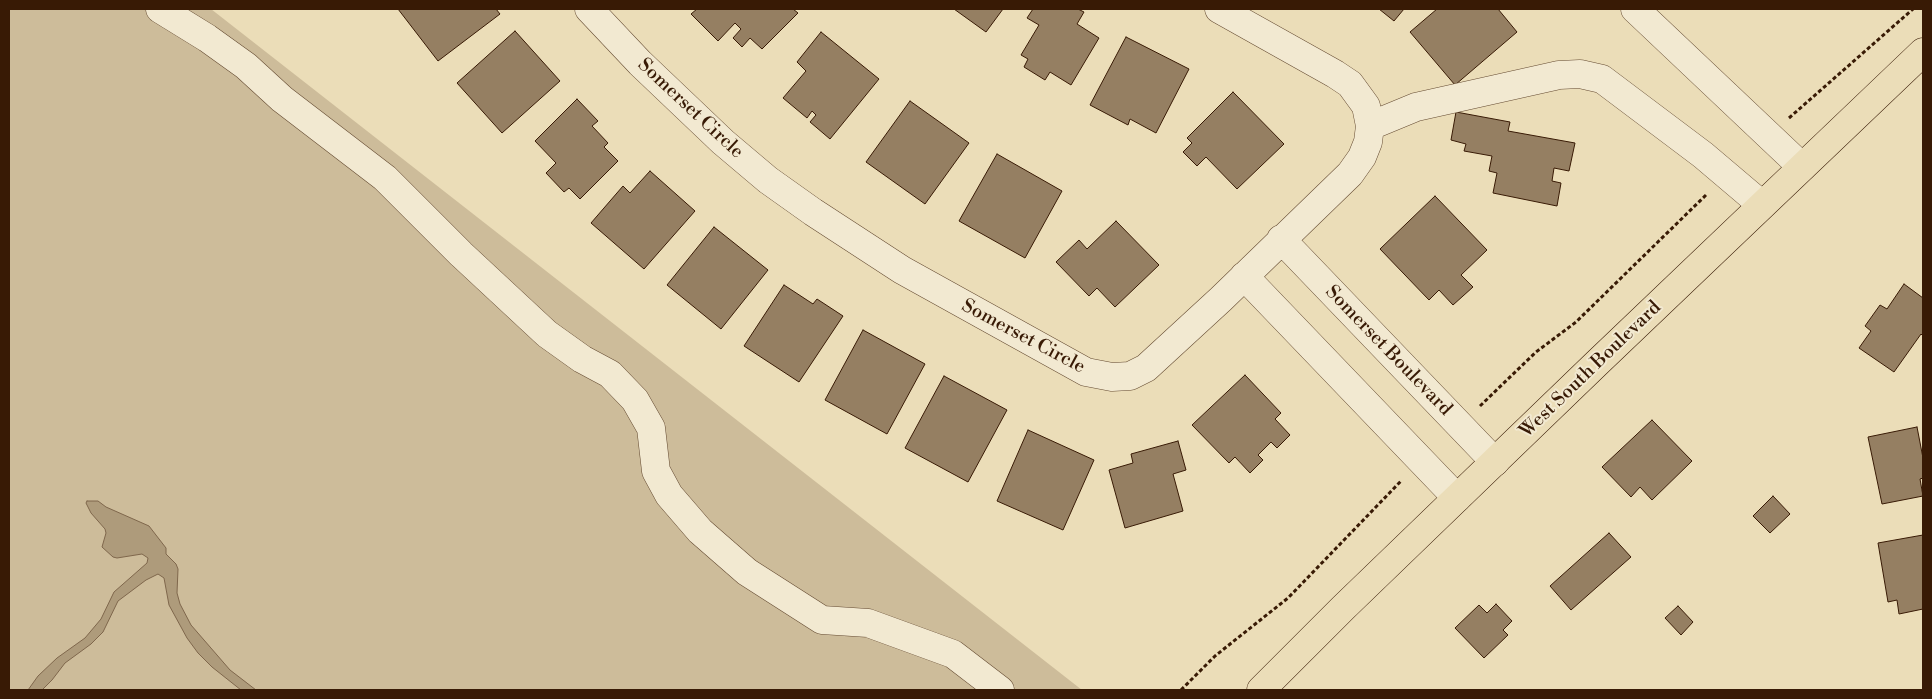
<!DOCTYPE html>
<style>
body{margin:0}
#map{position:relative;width:1932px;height:699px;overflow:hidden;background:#ebddb8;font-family:"Libre Bodoni",serif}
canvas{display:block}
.frame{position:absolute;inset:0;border:10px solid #381a05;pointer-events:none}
</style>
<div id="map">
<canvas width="1932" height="699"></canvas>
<div class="frame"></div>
</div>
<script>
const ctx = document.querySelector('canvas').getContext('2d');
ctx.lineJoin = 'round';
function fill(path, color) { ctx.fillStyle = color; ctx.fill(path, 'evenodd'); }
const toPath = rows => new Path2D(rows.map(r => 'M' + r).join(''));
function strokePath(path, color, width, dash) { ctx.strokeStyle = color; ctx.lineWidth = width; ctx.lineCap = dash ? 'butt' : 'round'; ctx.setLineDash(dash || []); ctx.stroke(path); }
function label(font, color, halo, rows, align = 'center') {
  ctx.font = font + ' "Libre Bodoni",serif'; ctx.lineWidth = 4; ctx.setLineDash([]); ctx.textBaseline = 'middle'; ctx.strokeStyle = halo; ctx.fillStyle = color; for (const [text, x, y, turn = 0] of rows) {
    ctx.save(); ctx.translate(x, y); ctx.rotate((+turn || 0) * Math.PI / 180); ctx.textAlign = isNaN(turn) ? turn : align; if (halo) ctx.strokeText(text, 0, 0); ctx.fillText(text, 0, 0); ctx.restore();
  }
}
const green = toPath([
 [9,9,211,9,1082,690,9,690]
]);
const water = toPath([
 [87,501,98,501,106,507,149,526,166,548,166,554,176,564,178,569,177,593,180,604,191,625,230,670,256,690,241,690,212,667,198,653,187,638,169,605,164,578,158,574,146,580,118,601,103,632,91,644,65,663,52,680,42,690,28,690,38,676,57,658,85,638,101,619,114,592,147,563,148,558,142,554,117,558,113,557,102,547,106,533,105,529,91,513,86,503,87,501]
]);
const building = toPath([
 [398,9,496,9,500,14,438,61,398,9],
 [697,9,793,9,798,13,762,49,750,38,742,47,733,38,741,29,735,23,718,41,691,14,697,9],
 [954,9,1003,9,986,32,954,9],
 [1033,9,1078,9,1084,12,1077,24,1099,38,1071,85,1050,72,1045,80,1024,67,1028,59,1021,55,1039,25,1027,18,1033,9],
 [1379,9,1404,9,1394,21,1379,9],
 [1437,9,1498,9,1517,32,1455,85,1410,32,1437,9],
 [515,31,560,81,502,133,457,83,515,31],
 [821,32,879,79,830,139,810,122,816,115,812,111,807,118,783,98,806,71,797,62,821,32],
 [1126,37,1189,69,1156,133,1130,119,1128,125,1090,105,1126,37],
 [1233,92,1284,144,1237,189,1206,157,1197,166,1183,152,1192,143,1187,138,1233,92],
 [577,99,598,121,592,126,608,143,604,147,618,161,580,199,569,188,564,192,546,173,556,163,535,141,577,99],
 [910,101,969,143,925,204,866,162,910,101],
 [1456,112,1510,122,1508,131,1575,143,1569,171,1554,168,1552,181,1561,183,1557,206,1493,193,1497,173,1489,171,1492,156,1464,151,1466,144,1451,140,1456,112],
 [997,154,1062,191,1025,258,959,221,997,154],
 [650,171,695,211,644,269,591,223,623,186,630,193,650,171],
 [1435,196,1487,250,1461,275,1473,287,1453,305,1439,290,1429,300,1380,249,1435,196],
 [1116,221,1159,265,1115,307,1097,288,1089,296,1056,262,1079,240,1087,249,1116,221],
 [714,227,768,270,721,329,667,285,714,227],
 [1904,284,1923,298,1923,336,1921,334,1894,372,1859,348,1871,331,1865,326,1880,305,1887,309,1904,284],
 [784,285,813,304,817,299,843,316,799,382,744,346,784,285],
 [863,330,925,364,887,434,825,400,863,330],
 [1245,375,1281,413,1275,419,1290,435,1277,448,1271,442,1258,455,1263,460,1250,473,1235,457,1229,463,1192,425,1245,375],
 [944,376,1007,410,968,482,905,448,944,376],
 [1652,420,1692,461,1652,500,1640,487,1631,497,1602,467,1652,420],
 [1917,427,1923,458,1923,478,1920,479,1923,496,1882,504,1868,437,1917,427],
 [1028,430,1094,460,1063,530,997,501,1028,430],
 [1178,441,1186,470,1173,474,1183,511,1125,528,1109,470,1133,463,1131,454,1178,441],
 [1773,496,1790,514,1770,533,1753,516,1773,496],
 [1609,533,1631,557,1571,610,1550,586,1609,533],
 [1923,535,1923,609,1899,614,1897,600,1888,602,1878,543,1923,535],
 [1496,604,1512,621,1503,630,1508,635,1484,658,1455,628,1479,605,1487,613,1496,604],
 [1678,606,1693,622,1681,635,1665,618,1678,606]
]);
const path = toPath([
 [1789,118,1913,9],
 [1480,406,1536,352,1576,322,1707,194],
 [1181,690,1215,656,1288,598,1401,481]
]);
const minor = toPath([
 [160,9,207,38,246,66,282,99,385,178,461,254,547,334,582,359,610,374,635,400,651,428,656,471,669,495,700,531,747,572,822,620,868,623,953,654,1000,690],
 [589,9,640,63,723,142,768,180,813,212,902,270,1086,372,1112,377,1130,376,1146,368,1221,299,1350,174,1362,157,1368,142,1370,126,1366,106,1350,84,1335,74,1219,9],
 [1635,9,1802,167],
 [1370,126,1416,107,1559,75,1580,74,1602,79,1703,155,1762,205],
 [1281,239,1495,462],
 [1244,276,1457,498]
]);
const major = toPath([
 [1261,690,1343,608,1597,363,1923,52]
]);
const streetNames = [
 ["Somerset Circle",690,109,43],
 ["Somerset Circle",1023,337,28],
 ["Somerset Boulevard",1388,351,46],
 ["West South Boulevard",1591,370,-44]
];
fill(green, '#cdbc9a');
fill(water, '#ae9b7b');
strokePath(water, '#7f674c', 1);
fill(building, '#957f62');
strokePath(building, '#381a05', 1);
strokePath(minor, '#654b32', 29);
strokePath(major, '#381a05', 29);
strokePath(path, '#381a05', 3, [4, 2.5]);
strokePath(minor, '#f2e9d1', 28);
strokePath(major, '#ebddb8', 28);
label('19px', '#381a05', '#f2e9d1', streetNames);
</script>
